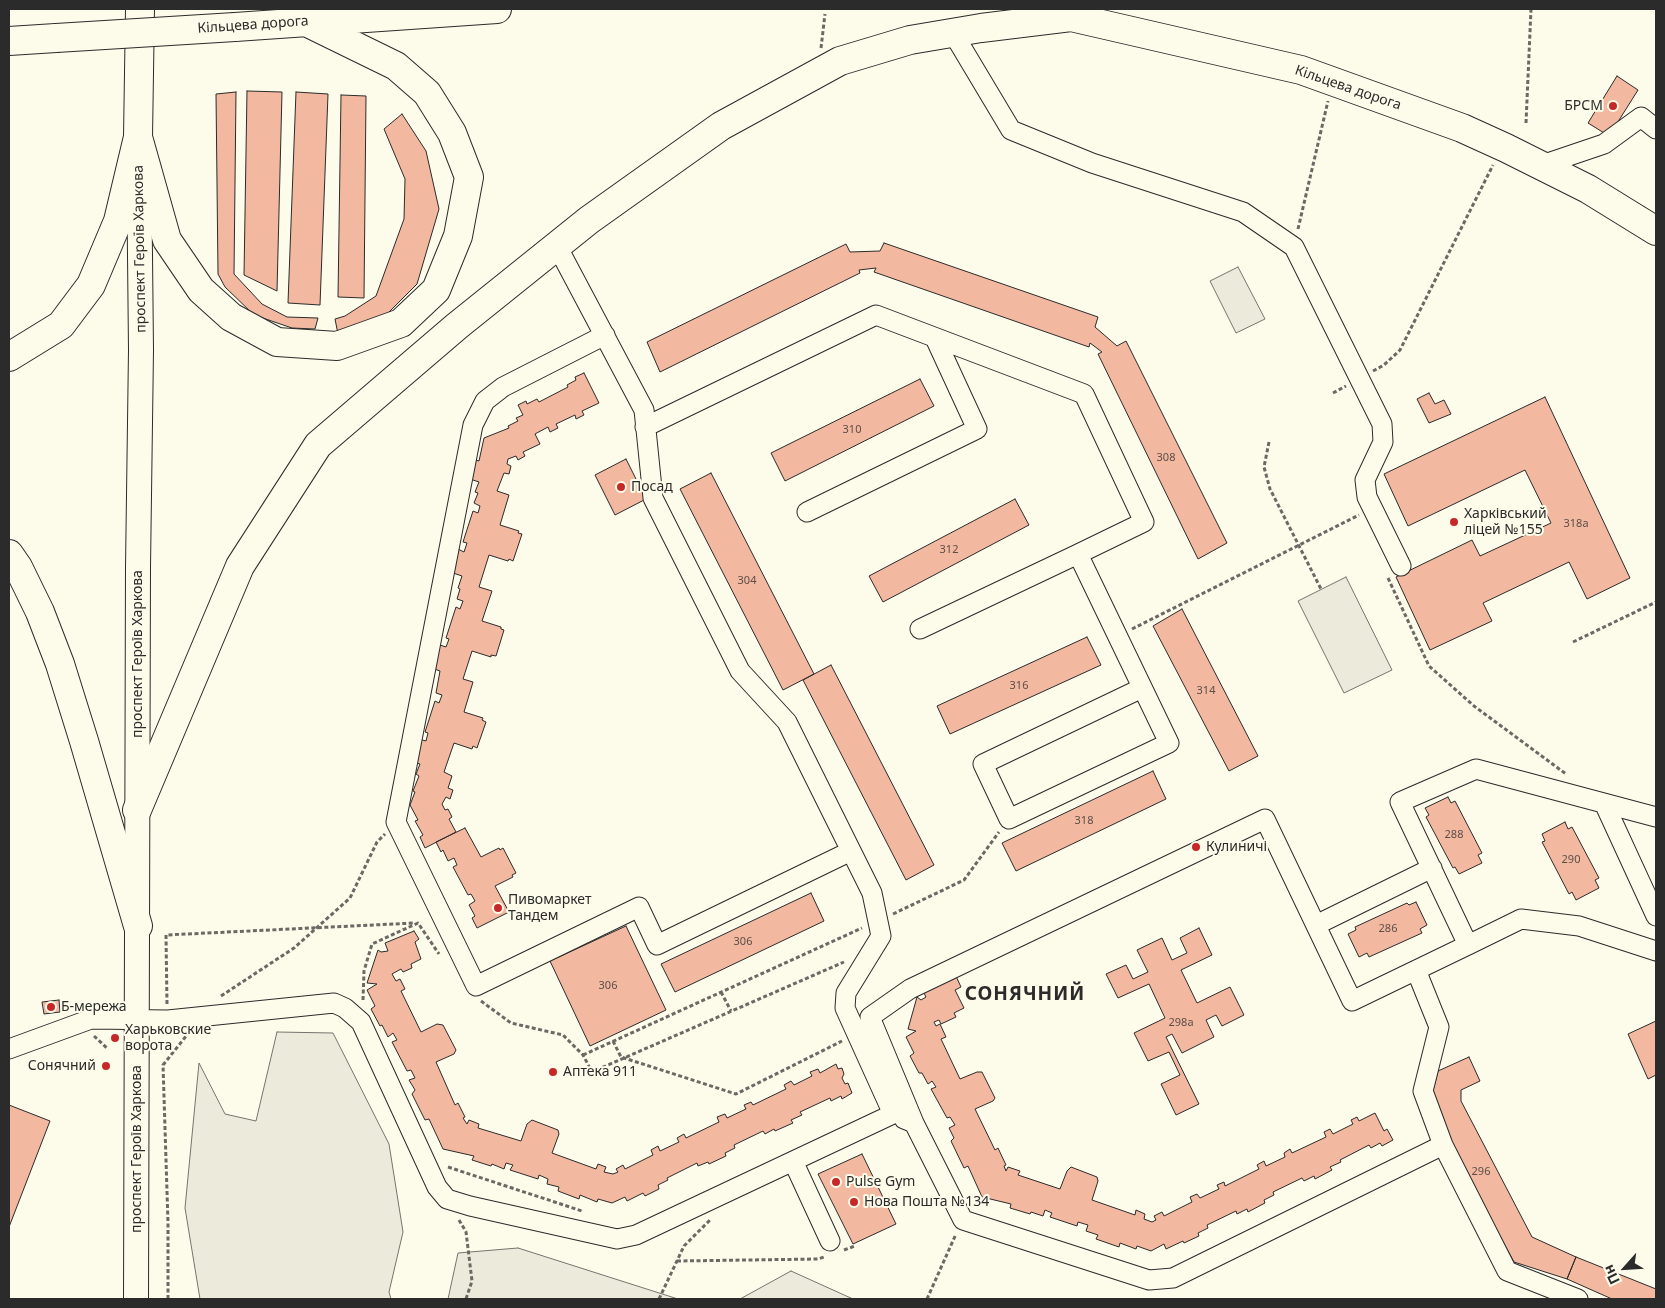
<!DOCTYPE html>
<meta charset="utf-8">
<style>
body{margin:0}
#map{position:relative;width:1665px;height:1308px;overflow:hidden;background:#fdfbea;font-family:"Noto Sans",sans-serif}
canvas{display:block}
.frame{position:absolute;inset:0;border:10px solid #2b2b2b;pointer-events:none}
.north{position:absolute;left:1600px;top:1243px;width:50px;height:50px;-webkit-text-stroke:4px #fdfbea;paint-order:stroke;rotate:244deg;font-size:14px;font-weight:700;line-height:20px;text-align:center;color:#2b2b2b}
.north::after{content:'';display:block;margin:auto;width:18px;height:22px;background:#2b2b2b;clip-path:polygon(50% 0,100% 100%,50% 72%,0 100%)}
</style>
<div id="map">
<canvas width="1665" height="1308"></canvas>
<div class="frame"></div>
<div class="north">Пн</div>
</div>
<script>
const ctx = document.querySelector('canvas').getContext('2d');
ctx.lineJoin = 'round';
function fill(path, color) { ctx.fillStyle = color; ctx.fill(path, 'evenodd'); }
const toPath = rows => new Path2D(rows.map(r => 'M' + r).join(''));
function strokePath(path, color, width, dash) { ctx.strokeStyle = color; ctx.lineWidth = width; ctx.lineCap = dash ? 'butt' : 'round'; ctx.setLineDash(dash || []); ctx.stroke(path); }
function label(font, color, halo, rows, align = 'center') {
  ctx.font = font + ' "Noto Sans",sans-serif'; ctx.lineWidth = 4; ctx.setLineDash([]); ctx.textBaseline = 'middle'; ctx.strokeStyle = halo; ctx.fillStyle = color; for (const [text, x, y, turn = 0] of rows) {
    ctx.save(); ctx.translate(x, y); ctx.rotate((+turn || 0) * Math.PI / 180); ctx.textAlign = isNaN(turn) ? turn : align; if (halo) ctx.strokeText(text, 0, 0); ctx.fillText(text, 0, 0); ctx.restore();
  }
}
const green = toPath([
 [1238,267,1265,319,1236,333,1210,281,1238,267],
 [1346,577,1392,670,1344,693,1298,601,1346,577],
 [277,1032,333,1033,389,1144,403,1232,389,1292,391,1299,200,1299,185,1208,199,1063,225,1114,256,1121,277,1032],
 [518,1248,678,1299,448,1299,458,1253,518,1248],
 [791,1271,853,1299,740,1299,791,1271]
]);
const building = toPath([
 [1617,76,1638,90,1609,136,1588,123,1617,76],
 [247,91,282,92,277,291,244,275,247,91],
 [236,92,234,274,262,304,287,317,318,318,315,329,292,328,254,315,225,287,218,274,216,94,236,92],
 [296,92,328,94,320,305,288,303,296,92],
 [341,95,366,96,364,298,338,297,341,95],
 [402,114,426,151,439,209,417,284,383,318,338,334,335,319,345,316,376,296,404,219,405,179,384,129,402,114],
 [884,243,1098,317,1095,327,1117,346,1126,341,1227,543,1198,559,1098,354,1102,352,1090,343,1089,347,874,272,876,268,859,270,860,273,660,372,647,342,846,244,850,252,880,251,884,243],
 [584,373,599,403,582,411,584,415,576,419,575,415,556,424,558,428,550,432,548,427,535,434,540,444,523,452,525,456,518,460,516,456,508,459,507,464,511,466,509,474,504,473,497,491,509,495,500,525,519,531,518,533,522,534,513,561,509,559,508,561,489,555,479,587,492,591,482,621,501,627,501,629,504,630,496,656,491,655,491,657,472,651,463,679,473,682,464,712,483,718,482,720,486,722,477,748,473,746,472,749,454,743,444,772,452,776,448,788,453,790,450,799,446,797,442,804,445,810,448,809,452,817,449,819,456,832,425,848,420,837,423,835,415,821,418,820,410,805,415,792,413,791,419,776,416,774,420,764,409,761,419,739,426,741,428,733,425,732,435,701,439,703,442,695,436,693,440,671,429,667,436,657,440,645,446,647,449,639,446,638,456,607,460,609,463,601,457,599,460,589,458,588,462,576,447,571,458,549,464,552,467,543,463,542,473,511,478,513,480,506,474,503,478,493,475,492,479,482,467,478,472,471,476,460,479,461,484,438,509,428,508,426,518,421,516,418,523,415,518,405,526,401,527,404,537,399,539,402,568,387,567,385,576,380,575,377,584,373],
 [920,379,934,406,785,481,771,453,920,379],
 [1429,393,1435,404,1444,400,1451,414,1429,423,1417,399,1429,393],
 [1545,397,1630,578,1587,599,1569,562,1483,603,1492,621,1430,650,1396,577,1472,540,1480,556,1551,523,1525,470,1408,526,1384,474,1545,397],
 [626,459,646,499,615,515,595,475,626,459],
 [711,473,814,674,783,690,680,489,711,473],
 [1015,499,1029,525,883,602,869,576,1015,499],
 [1182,609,1258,756,1229,771,1153,626,1182,609],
 [1087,637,1101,665,950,734,937,706,1087,637],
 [831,665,934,865,906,880,803,680,831,665],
 [1153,771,1166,799,1016,871,1002,843,1153,771],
 [1448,797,1451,803,1455,801,1482,853,1478,855,1482,863,1459,874,1455,867,1453,868,1426,817,1429,815,1425,808,1448,797],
 [1565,822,1568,829,1572,827,1599,878,1595,880,1599,888,1576,900,1572,892,1569,894,1542,842,1545,841,1542,834,1565,822],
 [465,828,481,857,499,848,500,850,503,848,516,873,512,875,513,877,495,886,509,912,477,928,472,918,475,916,469,905,475,901,471,894,468,895,453,867,457,865,454,858,448,861,443,850,441,852,436,842,465,828],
 [811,893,824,921,675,992,661,964,811,893],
 [1416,902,1427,925,1420,929,1422,933,1369,957,1367,953,1359,957,1348,934,1356,930,1355,927,1407,903,1409,905,1416,902],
 [626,926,666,1010,590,1046,550,961,626,926],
 [1199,928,1212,955,1181,970,1197,1003,1230,987,1244,1015,1222,1026,1216,1015,1206,1020,1214,1037,1182,1053,1172,1034,1166,1037,1199,1104,1176,1115,1161,1084,1180,1075,1169,1052,1148,1061,1134,1033,1165,1018,1149,984,1118,998,1106,974,1126,965,1133,979,1148,972,1137,950,1162,938,1172,960,1187,953,1180,938,1199,928],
 [414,931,419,939,415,942,421,959,411,964,412,968,403,972,401,969,392,974,396,981,400,979,405,989,401,991,421,1032,437,1024,443,1025,456,1050,454,1054,436,1062,455,1105,458,1103,465,1117,463,1118,467,1124,469,1120,479,1124,478,1128,521,1141,527,1124,532,1120,558,1130,559,1134,552,1153,596,1169,598,1164,606,1167,604,1172,613,1174,618,1172,616,1169,623,1165,625,1169,653,1155,651,1150,658,1146,660,1151,679,1142,677,1138,684,1134,686,1138,719,1122,717,1117,725,1114,727,1118,746,1109,744,1105,751,1102,753,1105,786,1089,784,1085,791,1081,794,1085,812,1076,810,1072,818,1069,820,1073,836,1064,838,1069,842,1068,844,1074,842,1078,845,1084,848,1083,852,1093,842,1099,841,1096,831,1101,830,1098,800,1112,802,1115,791,1120,793,1123,775,1131,774,1129,765,1134,763,1131,734,1145,735,1148,725,1153,726,1156,709,1164,708,1162,698,1166,697,1163,667,1178,668,1180,658,1185,659,1189,645,1196,643,1193,627,1201,625,1197,612,1203,598,1199,597,1202,580,1195,579,1199,558,1191,559,1187,547,1184,548,1179,539,1175,538,1179,510,1170,513,1165,506,1163,504,1169,492,1164,491,1166,472,1160,474,1156,443,1149,429,1119,425,1120,412,1094,415,1090,409,1080,415,1078,411,1070,407,1071,392,1042,397,1040,393,1033,388,1037,382,1025,380,1026,371,1009,375,1006,367,990,377,984,367,983,378,950,381,952,388,951,385,943,414,931],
 [955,974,961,987,955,990,964,1008,954,1013,956,1017,941,1024,939,1020,934,1022,936,1026,940,1024,946,1037,941,1039,960,1079,977,1072,982,1072,995,1098,993,1101,975,1109,995,1150,998,1148,1006,1165,1004,1166,1006,1171,1008,1167,1020,1171,1018,1175,1060,1189,1067,1171,1071,1167,1097,1177,1098,1181,1092,1200,1135,1215,1136,1210,1145,1214,1144,1219,1152,1222,1156,1220,1154,1216,1162,1212,1164,1216,1192,1202,1190,1197,1197,1194,1200,1198,1219,1189,1217,1185,1224,1182,1225,1186,1259,1169,1257,1165,1264,1161,1266,1166,1285,1157,1284,1153,1290,1149,1292,1153,1326,1137,1324,1132,1330,1129,1333,1134,1353,1124,1351,1120,1357,1117,1359,1121,1375,1113,1384,1131,1387,1129,1393,1140,1382,1146,1380,1143,1371,1148,1369,1145,1340,1160,1341,1162,1330,1167,1332,1170,1315,1179,1314,1176,1304,1181,1302,1178,1273,1192,1274,1195,1264,1200,1265,1203,1248,1212,1247,1209,1237,1214,1236,1211,1207,1225,1208,1228,1198,1233,1199,1236,1184,1243,1183,1241,1166,1249,1164,1244,1151,1251,1137,1246,1136,1249,1120,1243,1119,1247,1096,1239,1098,1235,1086,1231,1088,1225,1078,1222,1077,1226,1050,1217,1052,1213,1045,1210,1043,1216,1031,1212,1030,1214,1010,1208,1011,1204,982,1197,968,1166,964,1168,951,1141,954,1138,949,1128,955,1125,950,1117,947,1118,931,1089,936,1087,932,1081,928,1084,922,1073,919,1073,910,1056,914,1053,906,1037,916,1031,908,1029,917,997,921,1000,926,997,922,989,955,974],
 [59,1000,60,1012,44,1014,42,1002,59,1000],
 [1656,1021,1656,1075,1648,1079,1628,1034,1656,1021],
 [1469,1057,1480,1081,1461,1090,1461,1101,1532,1237,1576,1257,1567,1279,1514,1262,1429,1106,1438,1071,1469,1057],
 [9,1105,50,1121,9,1227,9,1105],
 [862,1154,896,1224,853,1244,818,1174,862,1154],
 [1576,1257,1656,1289,1656,1299,1612,1299,1567,1279,1576,1257]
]);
const path = toPath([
 [821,48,825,14],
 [1526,123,1531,9],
 [1298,229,1328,101],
 [1373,371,1384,365,1400,350,1493,165],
 [1333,393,1346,386],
 [1269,442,1264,467,1270,489,1321,589],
 [1388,578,1429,666,1474,706,1566,774],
 [1132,629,1359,515],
 [1573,642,1656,602],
 [893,914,964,880,999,832],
 [721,992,731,1011],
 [221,996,294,948,350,898,377,842,385,834],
 [363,1000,364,971,372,944,418,923,439,954],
 [481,1001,511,1023,563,1035,583,1055,592,1072,844,962],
 [167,1004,166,935,415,923],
 [94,1036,108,1049],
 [613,1041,621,1057,736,1094,842,1041],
 [583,1055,862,928],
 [448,1167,582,1211],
 [459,1220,466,1232,472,1281,466,1299],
 [844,1250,855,1246],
 [677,1261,818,1259,824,1257],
 [168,1299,168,1223,163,1065,187,1035],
 [659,1299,684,1246,711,1219],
 [927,1299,956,1234]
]);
const minor = toPath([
 [953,33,1011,130,1092,163,1243,212,1294,247,1382,424,1383,442,1365,480,1367,497,1401,566],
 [1539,166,1604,144,1641,117,1656,129],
 [605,335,503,387,485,401,473,425,396,822,476,986,639,907,657,945,851,851],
 [645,427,876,315,1084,394,1144,522,1078,554,1169,743,1009,819,983,764,1142,688],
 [807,512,977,429,935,338],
 [920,629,1078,554],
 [1604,803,1656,916],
 [1316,925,1432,868],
 [1468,945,1521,919,1579,926,1656,951],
 [1416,970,1439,1027,1423,1091,1443,1145],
 [9,1049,91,1019,168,1020,334,1003,345,1008,361,1022,437,1187,447,1199,470,1206,617,1239,636,1235,893,1114,845,1008,846,993,881,936,872,893,787,722,740,671,653,498,644,410,557,246],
 [904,1119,914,1123,963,1220,1149,1280,1173,1278,1443,1145,1507,1271,1578,1299],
 [914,1123,870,1017,910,989,1265,819,1352,1001,1468,945,1400,802,1476,769,1656,817],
 [793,1161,830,1241]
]);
const major = toPath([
 [136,1299,138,567,141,350,139,161]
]);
const highway = toPath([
 [1052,14,1071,17,1301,70,1462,128,1506,148,1588,189,1656,231],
 [235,27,497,9],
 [9,41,56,38],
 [138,137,167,240,201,290,231,317,277,342,337,346,401,323,436,290,458,236,469,177,452,133,427,93,396,66,306,22],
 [9,357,61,325,91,285,118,221,138,137,140,9],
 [9,554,18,567,40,612,60,664,84,741,138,926],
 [137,810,240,566,318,445,457,326,589,220,721,126,840,61,910,40,981,28,1071,17]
]);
const highwayBridge = toPath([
 [56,38,235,27]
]);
const markers = [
 [1613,106,5,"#c62828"],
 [621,487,5,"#c62828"],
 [1454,522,5,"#c62828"],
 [1196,847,5,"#c62828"],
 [498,908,5,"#c62828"],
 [51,1007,5,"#c62828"],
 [115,1038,5,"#c62828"],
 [106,1066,5,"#c62828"],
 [553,1072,5,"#c62828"],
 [836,1182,5,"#c62828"],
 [854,1202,5,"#c62828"]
];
const numberNames = [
 ["310",852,430],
 ["308",1166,458],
 ["318а",1576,524],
 ["312",949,550],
 ["304",747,581],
 ["316",1019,686],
 ["314",1206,691],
 ["318",1084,821],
 ["288",1454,835],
 ["290",1571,860],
 ["286",1388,929],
 ["306",743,942],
 ["306",608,986],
 ["298а",1181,1023],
 ["296",1481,1172]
];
const streetNames = [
 ["Кільцева дорога",253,25,-4],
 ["Кільцева дорога",1348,88,19],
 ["проспект Героїв Харкова",140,249,-91],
 ["проспект Героїв Харкова",138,654,-90],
 ["проспект Героїв Харкова",137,1149,-90]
];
const poiNames = [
 ["БРСМ",1603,106,"right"],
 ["Посад",631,487],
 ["Харківський",1464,514],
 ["ліцей №155",1464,530],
 ["Кулиничі",1206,847],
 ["Пивомаркет",508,900],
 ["Тандем",508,916],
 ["Б-мережа",61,1007],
 ["Харьковские",125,1030],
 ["ворота",125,1046],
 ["Сонячний",96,1066,"right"],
 ["Аптека 911",563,1072],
 ["Pulse Gym",846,1182],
 ["Нова Пошта №134",864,1202]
];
const districtNames = [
 ["СОНЯЧНИЙ",1025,995]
];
fill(green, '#ecebdb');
strokePath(green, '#74746e', 1);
fill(building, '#f2b8a0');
strokePath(building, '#2b2b2b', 1);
strokePath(minor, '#2b2b2b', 21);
strokePath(major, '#2b2b2b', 26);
strokePath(highway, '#2b2b2b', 30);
strokePath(path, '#6a6964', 3, [4, 2.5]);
strokePath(minor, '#fdfbea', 19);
strokePath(major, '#fdfbea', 24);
strokePath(highway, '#fdfbea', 28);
strokePath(highwayBridge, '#2b2b2b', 30, []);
strokePath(highwayBridge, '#fdfbea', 28);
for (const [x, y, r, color] of markers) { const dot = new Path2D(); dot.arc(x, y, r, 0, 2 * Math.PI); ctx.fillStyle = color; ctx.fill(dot); strokePath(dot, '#fdfbea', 2); }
label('11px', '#5d4e48', null, numberNames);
label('14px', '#2b2b2b', '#fdfbea', streetNames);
label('14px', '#2b2b2b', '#fdfbea', poiNames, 'left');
ctx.letterSpacing = '1px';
label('bold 19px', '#2b2b2b', '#fdfbea', districtNames);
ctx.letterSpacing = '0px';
</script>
